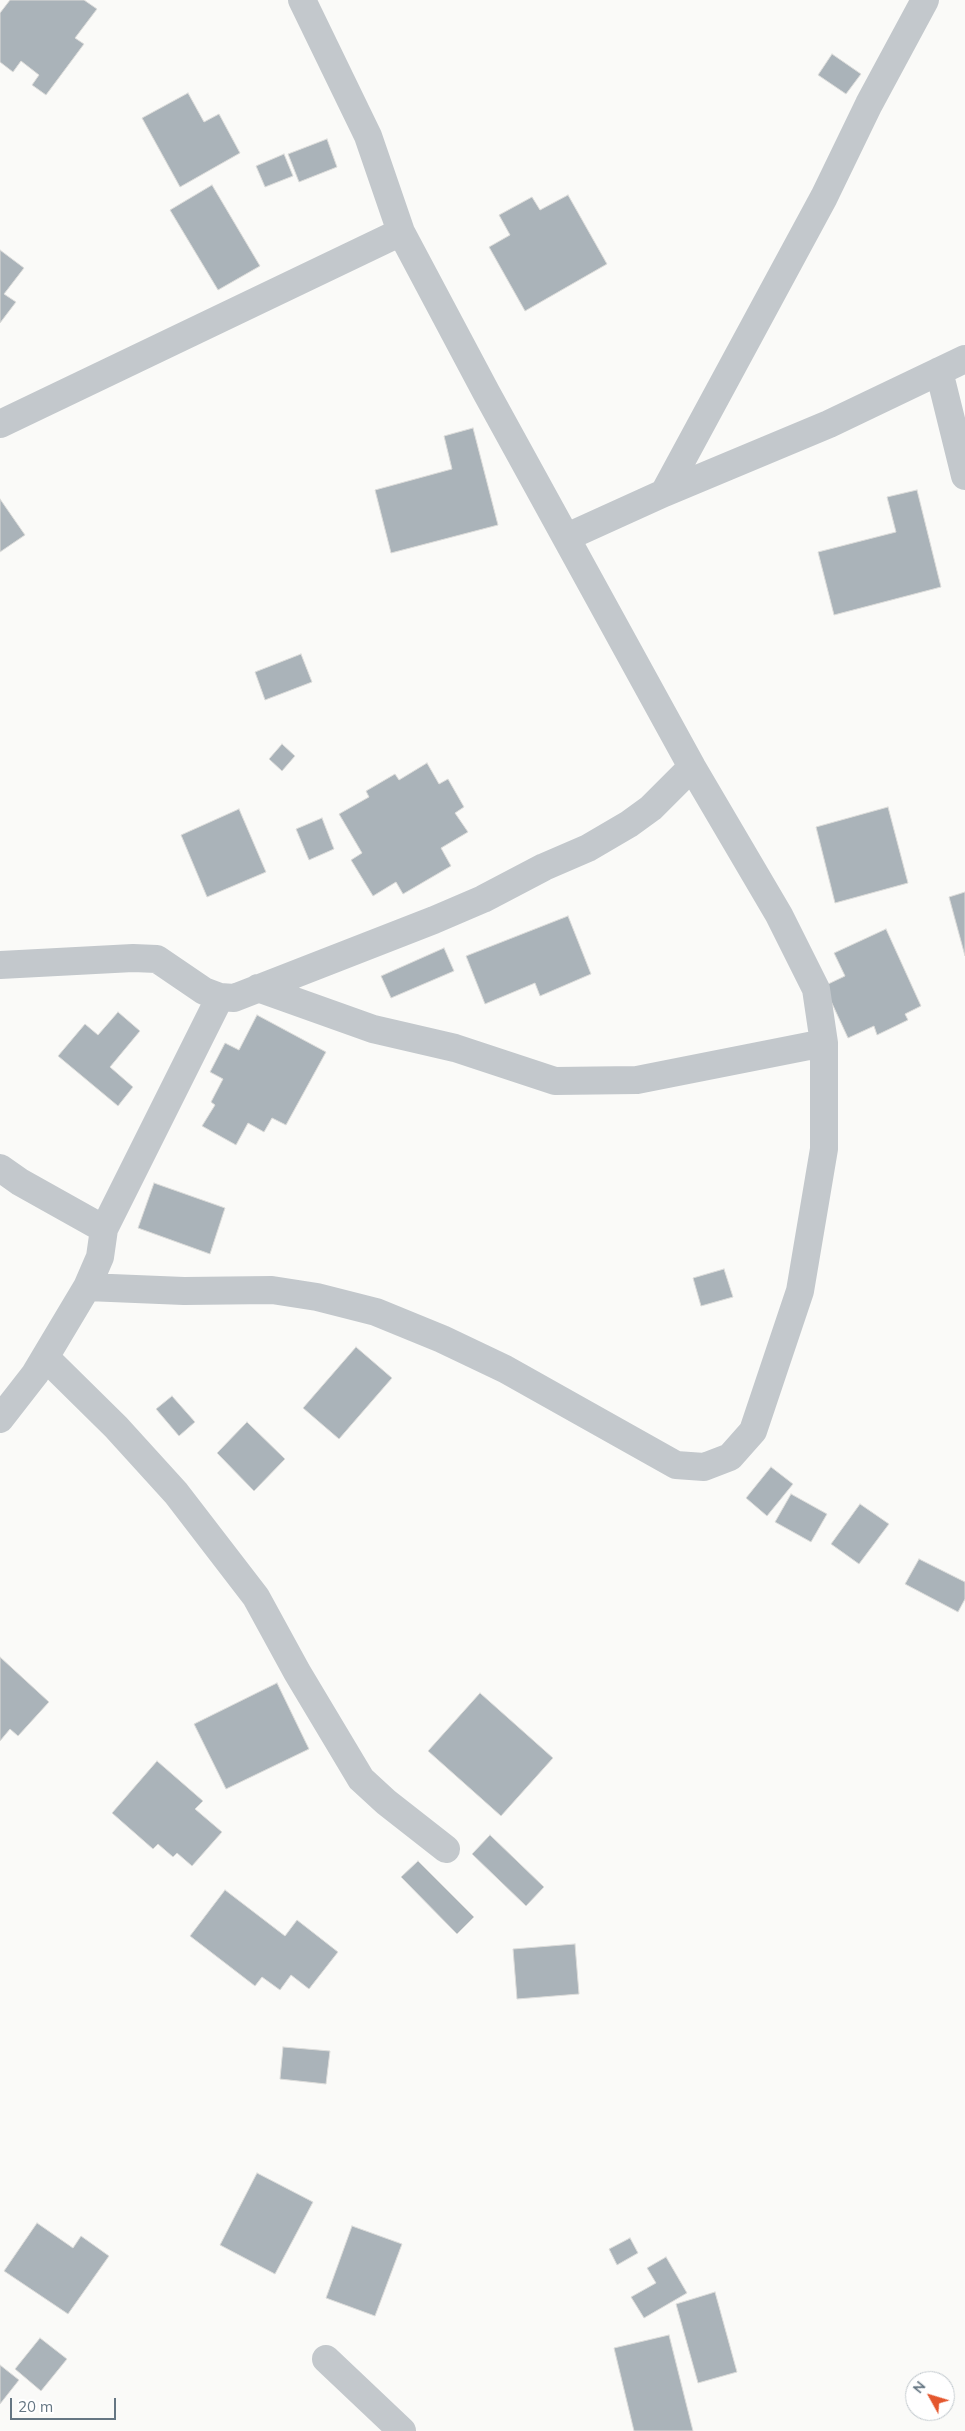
<!DOCTYPE html>
<style>
body{margin:0}
#map{position:relative;width:965px;height:2431px;overflow:hidden;background:#fafaf8;font-family:Mulish,sans-serif}
canvas{display:block}
.north{position:absolute;left:905px;top:2371px;width:50px;height:50px;box-sizing:border-box;background:#fff;border:1px solid #c1c8cd;border-radius:50%;rotate:309deg;font-size:14px;font-weight:700;line-height:20px;text-align:center;color:#657683}
.north::after{content:'';display:block;margin:auto;width:18px;height:22px;background:#e4572e;clip-path:polygon(50% 0,100% 100%,50% 72%,0 100%)}
.scale{position:absolute;left:10px;top:2398px;width:106px;height:22px;box-sizing:border-box;border:2px solid #657683;border-top:0;padding-left:6px;font-size:15px;line-height:18px;white-space:nowrap;color:#657683;-webkit-text-stroke:4px #fff;paint-order:stroke}
</style>
<div id="map">
<canvas width="965" height="2431"></canvas>
<div class="north">N</div>
<div class="scale">20 m</div>
</div>
<script>
const ctx = document.querySelector('canvas').getContext('2d');
ctx.lineJoin = 'round';
function fill(path, color) { ctx.fillStyle = color; ctx.fill(path, 'evenodd'); }
const toPath = rows => new Path2D(rows.map(r => 'M' + r).join(''));
function strokePath(path, color, width, dash) { ctx.strokeStyle = color; ctx.lineWidth = width; ctx.lineCap = dash ? 'butt' : 'round'; ctx.setLineDash(dash || []); ctx.stroke(path); }
const building = toPath([
 [10,0,84,0,97,9,75,38,84,44,46,95,32,85,39,75,21,61,13,72,0,62,0,13,10,0],
 [832,54,861,74,846,94,818,75,832,54],
 [188,93,204,122,219,114,240,153,180,187,142,118,188,93],
 [327,139,337,167,299,182,288,154,327,139],
 [284,154,293,176,265,187,256,166,284,154],
 [212,185,260,266,218,290,170,210,212,185],
 [568,195,607,264,525,311,489,247,510,235,499,215,532,197,540,210,568,195],
 [0,250,24,268,4,294,16,302,0,323,0,250],
 [473,428,498,525,391,553,375,490,452,469,444,436,473,428],
 [917,490,941,587,834,615,818,552,896,532,887,497,917,490],
 [0,499,25,535,0,552,0,499],
 [301,654,312,682,265,700,255,672,301,654],
 [282,744,295,756,282,771,269,759,282,744],
 [427,763,439,784,448,779,464,807,455,813,468,832,441,848,451,866,403,894,396,882,373,896,351,860,362,853,339,814,369,797,366,791,395,774,399,780,427,763],
 [888,807,908,883,835,903,816,827,888,807],
 [239,809,266,872,207,897,181,835,239,809],
 [322,818,334,849,309,860,296,829,322,818],
 [965,892,965,956,949,897,965,892],
 [568,916,591,974,540,996,535,983,485,1004,466,956,568,916],
 [886,929,921,1006,905,1014,908,1020,877,1035,874,1026,848,1038,824,986,845,976,834,953,886,929],
 [444,948,454,971,391,998,381,976,444,948],
 [118,1012,140,1031,110,1067,133,1087,118,1106,58,1056,85,1024,98,1035,118,1012],
 [257,1015,326,1052,286,1125,272,1118,264,1132,248,1123,236,1145,202,1126,215,1105,211,1102,223,1079,210,1072,225,1043,239,1050,257,1015],
 [154,1183,225,1208,210,1254,138,1228,154,1183],
 [724,1269,733,1297,701,1306,693,1278,724,1269],
 [356,1347,392,1378,339,1439,303,1408,356,1347],
 [172,1396,195,1422,179,1436,156,1409,172,1396],
 [247,1422,285,1459,254,1491,217,1453,247,1422],
 [771,1467,793,1484,767,1516,746,1498,771,1467],
 [791,1494,827,1514,811,1542,775,1522,791,1494],
 [860,1504,889,1524,859,1564,831,1544,860,1504],
 [919,1559,965,1582,965,1599,958,1612,905,1584,919,1559],
 [0,1657,49,1702,18,1736,10,1729,0,1741,0,1657],
 [277,1683,309,1749,226,1789,194,1724,277,1683],
 [480,1693,553,1758,501,1816,428,1751,480,1693],
 [157,1761,203,1801,195,1809,222,1832,192,1866,177,1853,173,1857,158,1844,153,1849,112,1813,157,1761],
 [490,1835,544,1887,526,1906,472,1854,490,1835],
 [418,1861,474,1917,457,1934,401,1877,418,1861],
 [225,1890,285,1936,297,1920,338,1952,309,1989,291,1975,280,1990,262,1977,255,1986,190,1936,225,1890],
 [575,1944,579,1994,517,1999,513,1949,575,1944],
 [283,2047,330,2051,326,2084,280,2079,283,2047],
 [257,2173,313,2202,275,2274,220,2245,257,2173],
 [37,2223,73,2248,81,2236,109,2256,68,2314,4,2271,37,2223],
 [352,2226,402,2244,375,2316,326,2298,352,2226],
 [630,2238,638,2253,617,2265,609,2249,630,2238],
 [666,2257,687,2293,644,2318,631,2297,656,2283,647,2268,666,2257],
 [715,2292,737,2372,698,2383,676,2304,715,2292],
 [669,2335,693,2431,634,2431,614,2348,669,2335],
 [40,2338,67,2359,41,2391,15,2369,40,2338],
 [0,2365,19,2380,0,2404,0,2365]
]);
const minor = toPath([
 [939,371,965,476],
 [0,424,401,232],
 [664,493,824,197,869,104,925,0],
 [567,537,664,493,829,424,965,359],
 [0,965,133,958,157,959,204,991,220,997,234,998,434,920,483,899,544,867,588,848,629,824,651,808,692,767],
 [258,988,373,1029,455,1048,555,1081,637,1080,824,1043],
 [0,1168,20,1182,104,1229],
 [87,1287,184,1291,272,1290,317,1297,376,1312,442,1339,505,1369,676,1465,704,1467,730,1457,753,1431,800,1291,824,1149,824,1043,816,989,779,915,692,767,486,392,401,232,368,136,302,0],
 [45,1357,116,1427,176,1493,256,1597,297,1672,361,1779,386,1802,446,1849],
 [0,1419,35,1374,87,1287,100,1257,104,1229,220,997],
 [326,2359,402,2431]
]);
fill(building, '#aab3b9');
strokePath(building, '#dcdcda', 1);
strokePath(minor, '#c3c8cc', 28);
</script>
